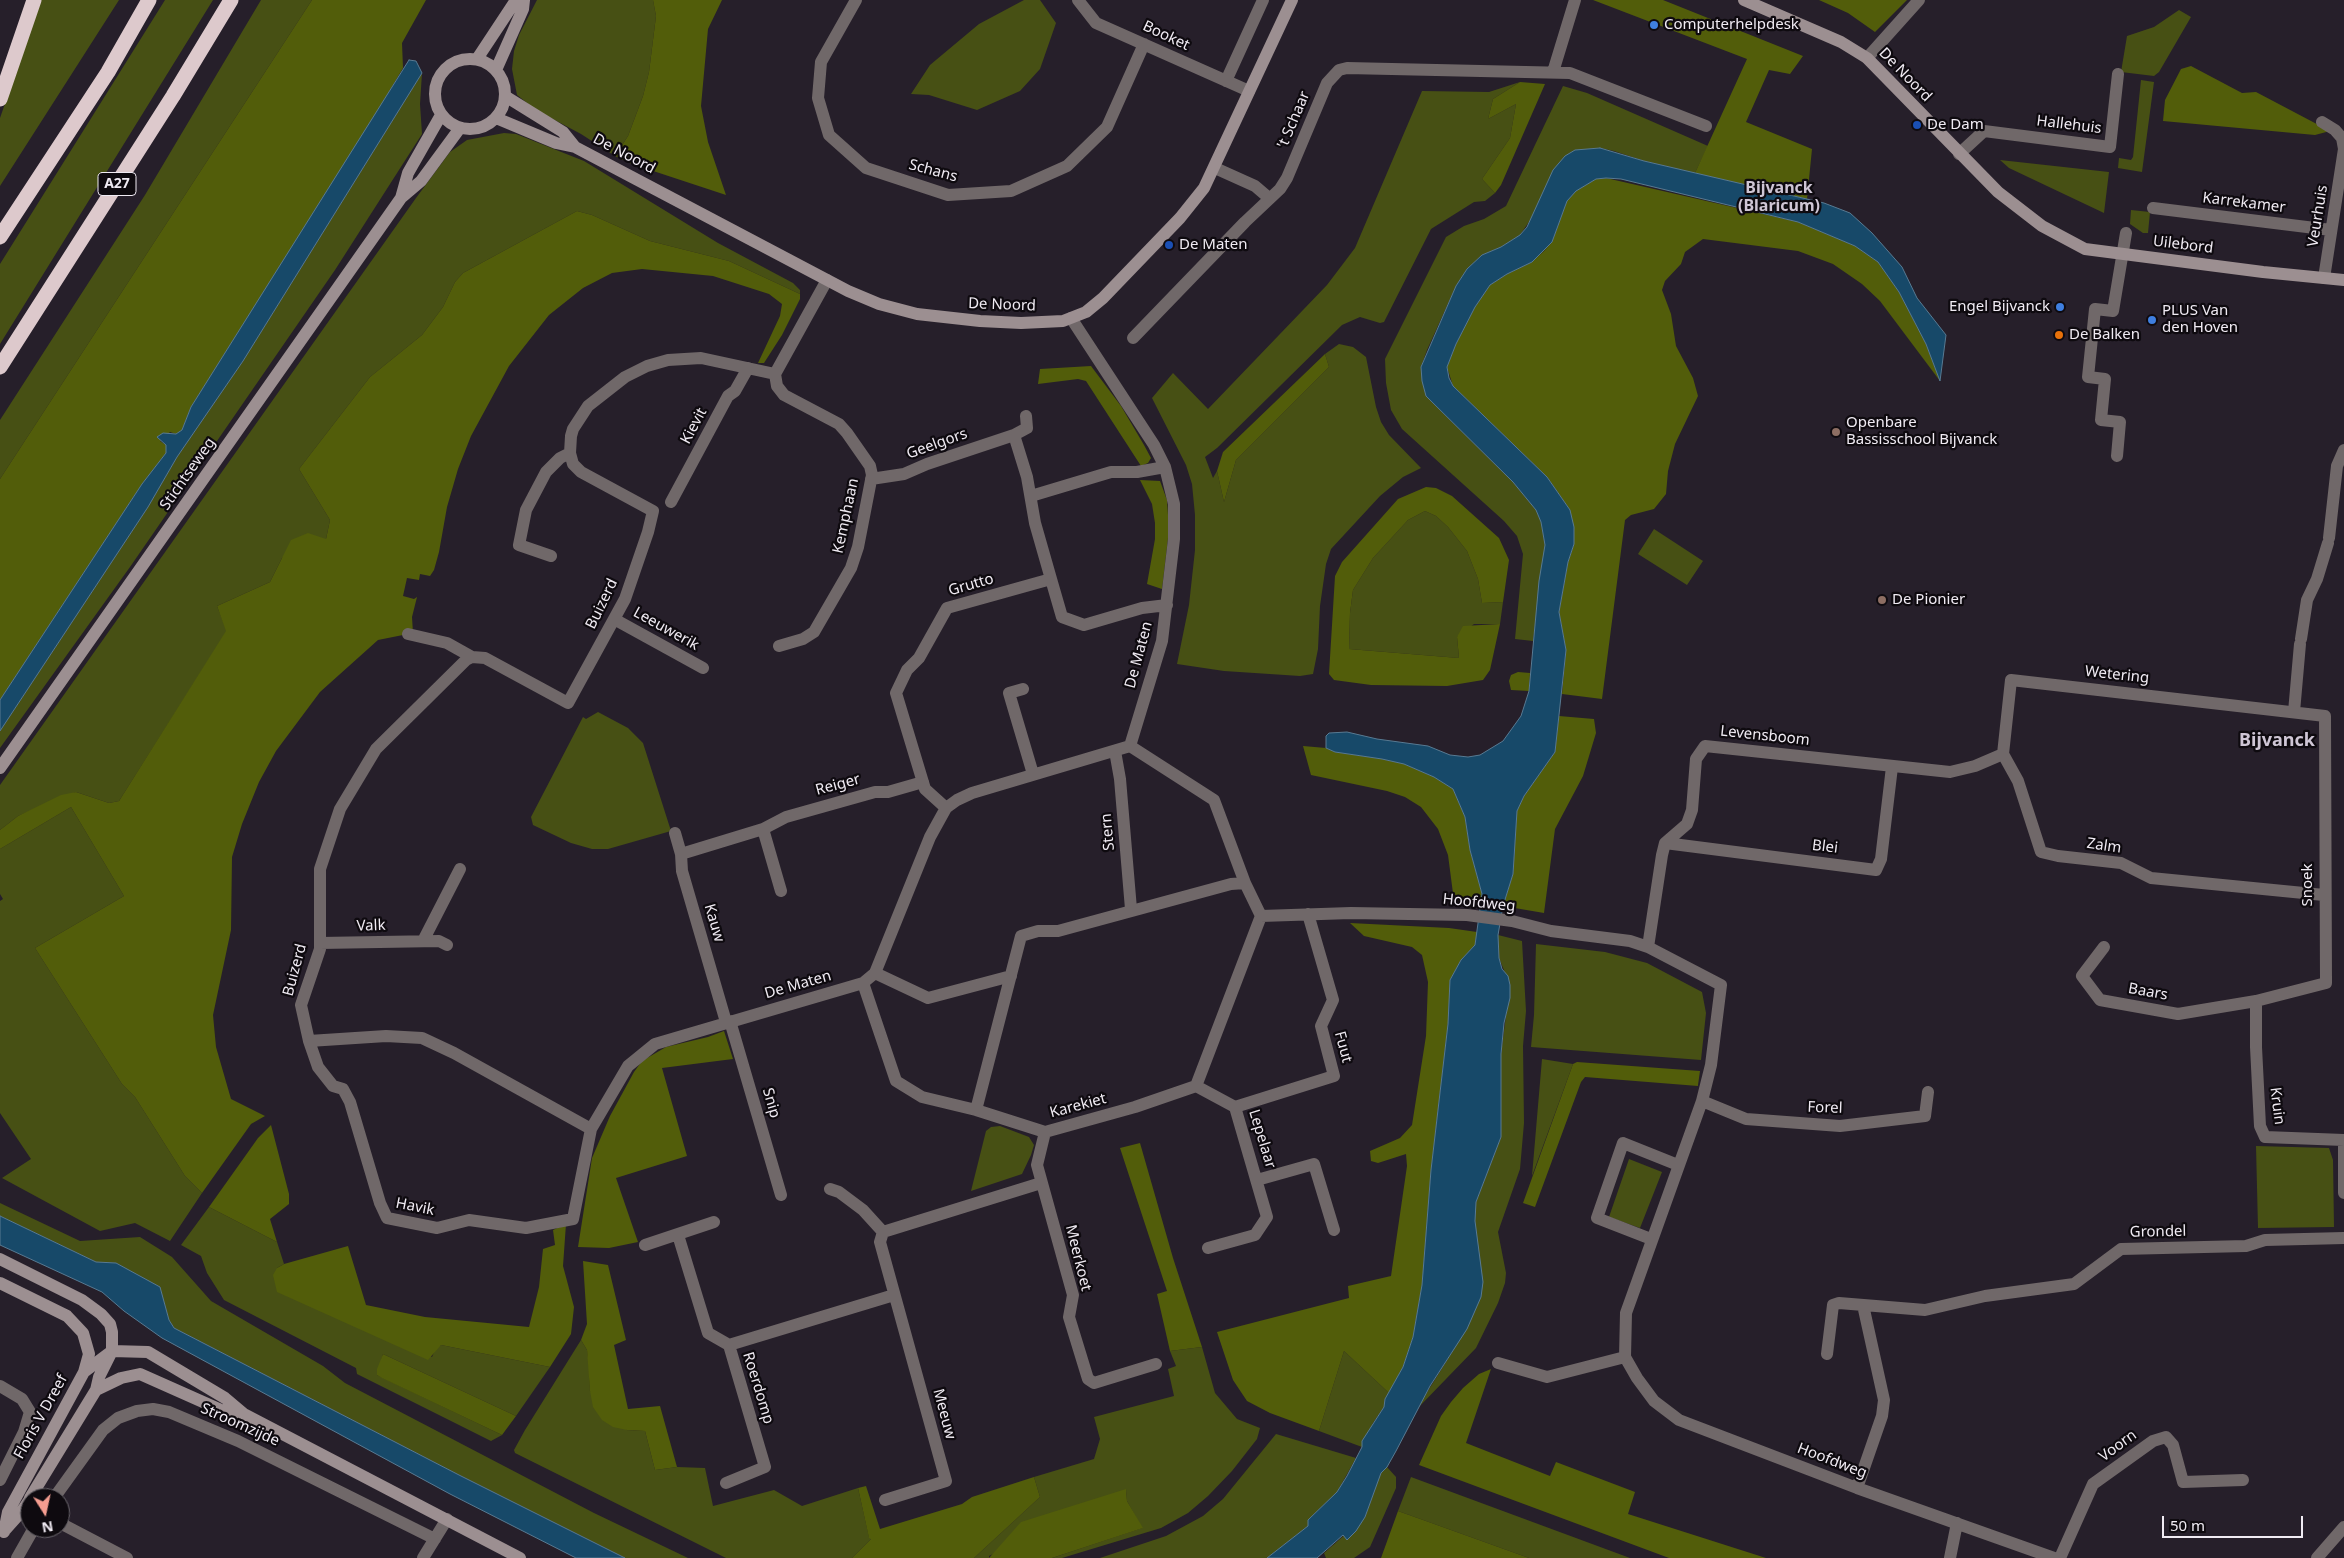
<!DOCTYPE html>
<style>
body{margin:0}
#map{position:relative;width:2344px;height:1558px;overflow:hidden;background:#261f2a;font-family:"Noto Sans",sans-serif}
canvas{display:block}
.north{position:absolute;left:20px;top:1488px;width:50px;height:50px;box-sizing:border-box;background:#0e0a0f;border:1px solid #68646a;border-radius:50%;rotate:170deg;font-size:14px;font-weight:700;line-height:20px;text-align:center;color:#f0ebf3}
.north::after{content:'';display:block;margin:auto;width:18px;height:22px;background:#f59d90;clip-path:polygon(50% 0,100% 100%,50% 72%,0 100%)}
.scale{position:absolute;left:2162px;top:1516px;width:141px;height:22px;box-sizing:border-box;border:2px solid #f0ebf3;border-top:0;padding-left:6px;font-size:15px;line-height:18px;white-space:nowrap;color:#f0ebf3;-webkit-text-stroke:4px #0e0a0f;paint-order:stroke}
</style>
<div id="map">
<canvas width="2344" height="1558"></canvas>
<div class="north">N</div>
<div class="scale">50 m</div>
</div>
<script>
const ctx = document.querySelector('canvas').getContext('2d');
ctx.lineJoin = 'round';
function fill(path, color) { ctx.fillStyle = color; ctx.fill(path, 'evenodd'); }
const toPath = rows => new Path2D(rows.map(r => 'M' + r).join(''));
function strokePath(path, color, width, dash) { ctx.strokeStyle = color; ctx.lineWidth = width; ctx.lineCap = dash ? 'butt' : 'round'; ctx.setLineDash(dash || []); ctx.stroke(path); }
function label(font, color, halo, rows, align = 'center') {
  ctx.font = font + ' "Noto Sans",sans-serif'; ctx.lineWidth = 4.5; ctx.setLineDash([]); ctx.textBaseline = 'middle'; ctx.strokeStyle = halo; ctx.fillStyle = color; for (const [text, x, y, turn = 0] of rows) {
    ctx.save(); ctx.translate(x, y); ctx.rotate((+turn || 0) * Math.PI / 180); ctx.textAlign = isNaN(turn) ? turn : align; if (halo) ctx.strokeText(text, 0, 0); ctx.fillText(text, 0, 0); ctx.restore();
  }
}
const green = toPath([
 [41,0,119,0,0,186,0,118],
 [165,0,213,0,0,344,0,264],
 [261,0,312,0,0,479,0,420,145,195],
 [537,0,653,0,656,16,649,72,643,96,628,136,615,156,581,134,536,110,517,95,512,69,514,51,519,35],
 [1024,0,1040,0,1056,23,1040,69,1020,91,977,110,929,95,911,94,930,65,979,24],
 [2179,10,2191,17,2159,72,2154,76,2121,72,2127,36,2154,27],
 [422,73,420,104,422,134,335,270,130,567,0,748,0,731,148,507,177,457,243,361],
 [2141,80,2154,82,2142,172,2118,168,2119,158,2131,160,2133,157],
 [1520,82,1493,99,1488,119,1516,104,1510,138,1482,179,1495,193,1485,201,1474,202,1431,229,1384,322,1380,323,1360,317,1342,325,1217,448,1205,457,1213,478,1217,471,1224,502,1236,460,1329,367,1325,354,1339,344,1353,347,1366,357,1376,407,1381,422,1389,435,1421,468,1403,477,1380,496,1331,549,1326,564,1320,606,1318,649,1313,674,1300,676,1224,671,1177,664,1189,605,1195,550,1195,515,1192,484,1186,465,1152,398,1173,373,1208,409,1327,285,1355,248,1422,91,1489,92],
 [1563,86,1587,93,1708,146,1695,173,1644,161,1614,151,1600,148,1590,149,1535,213,1520,235,1501,247,1482,255,1467,269,1456,286,1427,350,1421,367,1426,396,1513,482,1536,510,1541,522,1545,545,1533,641,1515,639,1523,554,1517,536,1504,521,1402,429,1391,410,1386,383,1385,359,1446,237,1464,226,1484,219,1506,206],
 [504,133,516,134,584,161,718,243,793,283,800,290,800,294,729,261,650,241,592,215,577,211,463,273,455,282,443,307,422,335,370,377,299,469,330,520,326,539,282,558,270,582,217,606,227,631,119,801,109,803,76,792,18,816,0,830,0,785,416,198,450,152,467,140],
 [2000,160,2109,172,2104,213,2009,168],
 [2131,210,2150,212,2148,233,2143,233,2130,224],
 [1425,511,1436,516,1448,527,1467,551,1478,579,1482,603,1503,602,1500,624,1474,624,1457,637,1459,658,1349,649,1350,613,1353,590,1373,558,1408,520],
 [1654,529,1703,561,1687,585,1638,554],
 [598,712,628,728,643,743,671,831,608,849,592,849,571,843,533,825,531,817,583,717,586,719],
 [71,807,124,896,35,948,122,1084,135,1097,185,1176,202,1193,170,1241,135,1223,100,1231,2,1178,31,1159,0,1113,0,901,3,899,0,894,0,849],
 [1498,935,1522,941,1526,1011,1523,1046,1524,1123,1520,1169,1498,1232,1506,1273,1505,1283,1498,1303,1476,1348,1416,1410,1454,1349,1476,1202,1501,1137,1501,1054,1510,985,1499,958],
 [1536,944,1605,952,1647,963,1702,992,1706,1013,1701,1060,1531,1047,1534,1015],
 [1542,1059,1573,1064,1532,1176],
 [1000,1126,1029,1137,1034,1145,1031,1155,1022,1174,971,1191,986,1131,991,1127],
 [2256,1146,2329,1148,2333,1160,2334,1227,2258,1228],
 [1629,1159,1662,1172,1640,1228,1609,1217],
 [0,1203,80,1241,140,1237,172,1257,211,1301,323,1366,345,1383,594,1513,688,1558,625,1558,459,1475,174,1328,169,1320,159,1287,116,1263,96,1262,0,1216],
 [209,1207,277,1242,284,1264,277,1268,432,1357,436,1348,441,1345,550,1367,516,1416,383,1354,377,1375,502,1435,491,1441,357,1374,356,1368,224,1300,207,1273,201,1256,181,1245],
 [581,1340,587,1350,589,1365,590,1391,627,1430,645,1431,655,1470,677,1467,705,1468,713,1506,774,1490,802,1506,858,1488,869,1537,872,1538,852,1558,726,1558,515,1453,514,1450,525,1430],
 [1202,1347,1215,1393,1237,1419,1260,1428,1257,1439,1232,1471,1208,1496,1188,1513,1161,1528,1062,1558,1052,1558,1142,1528,1127,1501,1126,1490,989,1556,989,1558,974,1558,1040,1497,1034,1477,1094,1459,1100,1439,1094,1417,1174,1396,1168,1369,1176,1366,1170,1351],
 [1344,1351,1389,1393,1385,1399,1384,1407,1373,1423,1362,1447,1319,1431],
 [1276,1434,1356,1458,1337,1492,1308,1520,1308,1526,1267,1558,1100,1558,1166,1536,1203,1516,1223,1499],
 [1387,1467,1396,1477,1396,1488,1370,1547,1354,1558,1326,1558,1324,1553,1365,1517,1381,1472],
 [1411,1477,1630,1558,1529,1558,1398,1511]
]);
const forest = toPath([
 [312,0,426,0,402,43,403,68,376,114,191,407,182,430,176,434,170,432,160,441,166,445,166,453,142,484,0,700,0,479],
 [653,0,722,0,708,29,701,106,708,142,726,195,632,164,615,156,628,136,643,96,649,72,656,16],
 [1593,0,1663,0,1803,56,1790,74,1769,70,1746,122,1812,149,1807,199,1695,173,1747,59],
 [1819,0,1907,0,1875,32,1848,13],
 [2191,66,2242,93,2256,92,2330,131,2315,135,2163,121,2165,100,2181,69],
 [1520,82,1545,84,1501,185,1495,193,1482,179,1510,138,1516,104,1488,119,1493,99],
 [1606,178,1798,222,1855,246,1878,262,1899,292,1926,344,1940,381,1880,301,1862,284,1833,264,1798,251,1703,239,1685,252,1681,264,1665,281,1662,290,1671,314,1676,346,1693,378,1698,396,1675,444,1668,471,1666,494,1654,509,1631,515,1625,520,1602,699,1562,694,1566,650,1559,612,1568,562,1574,544,1570,510,1547,477,1453,386,1447,367,1456,344,1475,307,1490,285,1507,274,1532,262,1544,251,1552,242,1567,201,1576,190,1596,179],
 [577,211,592,215,650,241,729,261,800,294,800,299,782,335,764,363,758,363,780,316,782,304,769,294,713,276,642,269,612,273,583,288,549,315,509,366,471,436,458,469,447,507,439,552,434,570,430,576,420,574,419,580,407,578,403,596,414,599,417,597,412,617,413,633,378,640,320,692,276,751,259,782,242,824,232,857,231,930,213,1015,216,1047,231,1099,265,1116,251,1124,202,1193,185,1176,135,1097,122,1084,35,948,124,896,71,807,0,849,0,830,18,816,61,795,76,792,109,803,119,801,226,631,217,606,270,582,291,540,308,533,326,539,330,520,299,469,370,377,422,335,443,307,455,282,463,273],
 [1325,354,1329,367,1236,460,1224,502,1217,471,1223,452],
 [1091,366,1121,406,1144,445,1151,458,1148,463,1141,466,1086,381,1078,379,1038,384,1040,369],
 [1140,480,1160,481,1167,500,1169,530,1162,589,1147,584,1155,539,1155,523,1152,504],
 [1426,487,1436,488,1452,496,1499,538,1509,560,1503,602,1482,603,1478,579,1467,551,1448,527,1436,516,1425,511,1408,520,1373,558,1353,590,1350,613,1349,649,1459,658,1457,637,1463,626,1500,624,1490,670,1483,680,1447,686,1371,685,1334,680,1329,674,1335,576,1342,562,1398,499],
 [1518,672,1530,673,1529,691,1511,690,1509,681,1511,675],
 [1559,716,1594,719,1596,733,1583,776,1555,829,1544,913,1503,906,1513,874,1517,811,1524,796,1555,752],
 [1303,746,1326,748,1335,752,1382,759,1404,764,1434,777,1453,789,1465,817,1470,850,1482,894,1480,902,1454,901,1448,855,1438,829,1421,807,1405,797,1387,791,1311,775],
 [1350,923,1449,928,1477,932,1475,945,1461,960,1450,980,1448,1023,1431,1170,1422,1285,1413,1337,1403,1367,1389,1393,1344,1351,1319,1431,1270,1413,1247,1401,1233,1380,1217,1332,1349,1298,1348,1286,1391,1276,1407,1166,1406,1154,1378,1163,1371,1161,1370,1151,1400,1138,1412,1125,1426,1036,1428,982,1422,955,1412,947,1364,936],
 [724,1031,733,1059,662,1068,687,1156,616,1178,638,1242,609,1248,578,1247,592,1158,610,1116,634,1072,642,1061,666,1047,708,1037],
 [1577,1062,1700,1071,1698,1085,1698,1086,1585,1077,1581,1082,1535,1207,1523,1203,1573,1064],
 [271,1125,289,1194,289,1204,270,1219,277,1242,209,1207,258,1138],
 [1140,1143,1173,1258,1202,1347,1170,1351,1157,1294,1167,1291,1120,1148],
 [566,1224,563,1266,574,1307,571,1334,550,1367,441,1345,428,1360,277,1292,273,1275,277,1268,284,1264,348,1246,366,1305,425,1317,529,1327,539,1287,543,1249,555,1245,553,1230],
 [583,1261,608,1265,626,1340,614,1345,628,1409,660,1406,677,1467,655,1470,645,1431,627,1430,613,1427,602,1420,593,1407,590,1391,587,1350,581,1340,587,1324],
 [383,1354,516,1416,502,1435,382,1378,377,1375,377,1369],
 [1491,1369,1466,1443,1550,1476,1556,1462,1635,1492,1628,1514,1766,1558,1669,1558,1419,1465,1441,1416,1451,1402,1463,1388,1479,1374],
 [1034,1477,1040,1497,974,1558,852,1558,871,1539,869,1538,858,1488,866,1486,880,1529,962,1504,972,1497],
 [1126,1489,1127,1501,1143,1528,1052,1558,989,1558,1021,1522],
 [1398,1511,1426,1521,1529,1558,1381,1558]
]);
const water = toPath([
 [409,60,416,61,422,73,243,361,177,457,148,507,0,731,0,700,142,484,166,453,166,445,157,437,163,433,176,434,182,430,191,407,409,60],
 [1600,148,1644,161,1824,203,1850,213,1872,233,1902,267,1917,298,1946,335,1940,381,1926,344,1899,292,1878,262,1855,246,1798,222,1621,179,1606,178,1596,179,1576,191,1567,201,1552,242,1532,262,1507,274,1490,285,1475,307,1456,344,1447,367,1449,378,1453,386,1547,477,1570,510,1574,527,1574,544,1568,562,1559,612,1566,650,1555,752,1524,796,1517,811,1513,874,1503,906,1498,935,1499,958,1502,969,1508,976,1510,985,1510,998,1504,1023,1501,1054,1501,1137,1476,1202,1475,1221,1483,1282,1481,1297,1467,1329,1430,1386,1396,1451,1387,1467,1381,1473,1365,1517,1356,1531,1347,1540,1343,1535,1317,1558,1267,1558,1308,1526,1308,1520,1337,1492,1347,1476,1362,1447,1362,1441,1384,1407,1385,1399,1403,1367,1413,1337,1422,1285,1431,1170,1448,1024,1450,980,1461,960,1475,945,1482,894,1470,850,1465,817,1453,789,1434,777,1404,764,1382,759,1335,752,1326,748,1326,736,1329,733,1347,732,1377,739,1428,746,1450,755,1468,757,1480,755,1503,741,1521,716,1529,691,1539,581,1545,545,1541,522,1536,510,1513,482,1426,396,1422,381,1421,367,1456,286,1467,269,1482,255,1501,247,1520,235,1527,227,1553,170,1565,156,1575,150,1600,148],
 [0,1216,96,1262,116,1263,160,1287,169,1320,174,1328,459,1475,625,1558,576,1558,450,1494,162,1338,124,1311,102,1292,0,1245,0,1216]
]);
const street = toPath([
 [856,0,821,62,818,98,829,135,866,168,948,195,1011,191,1067,166,1107,127,1144,44],
 [1078,0,1096,23,1249,91],
 [1867,58,1919,0],
 [1553,72,1575,0],
 [1226,81,1263,0],
 [2322,122,2335,130,2342,138,2344,149,2324,278],
 [1959,154,1984,131,2110,147,2118,74],
 [1215,168,1255,186,1269,198],
 [2153,208,2331,230],
 [1133,338,1245,222,1280,189,1287,178,1327,83,1339,70,1347,68,1570,73,1706,126],
 [775,374,777,386,784,395,839,424,847,433,870,466,872,475,858,547,851,568,814,632,803,639,779,646],
 [1014,435,1027,428,1026,416],
 [2117,456,2120,422,2101,420,2105,379,2088,377,2095,309,2113,311,2126,233],
 [871,479,904,474,927,464,1014,435,1027,477,1035,523,1051,579],
 [1031,496,1111,472,1137,472,1165,467],
 [671,502,728,396,735,391,748,368],
 [2329,538,2337,466,2344,450],
 [551,556,519,545,526,510,546,472,560,458,570,453],
 [614,619,703,668],
 [408,634,447,643,472,657],
 [2301,639,2307,600,2317,579,2328,543],
 [1023,689,1009,693,1033,774],
 [2294,712,2300,644],
 [1130,746,1214,800,1245,883,1261,916,1351,913,1467,915,1512,921,1551,931,1630,941,1648,947,1721,985,1711,1065,1702,1101,1626,1313,1625,1357,1637,1378,1654,1401,1679,1420,1857,1488,2054,1558],
 [1115,751,1120,779,1131,909],
 [2003,754,2011,680,2325,716,2326,983,2256,1001,2178,1014,2100,1000,2082,976,2104,947],
 [2003,754,2018,781,2041,852,2058,856,2121,863,2151,878,2324,895],
 [946,808,925,789,896,693,907,670,919,658,947,608,1051,579,1062,617,1084,625,1142,608,1167,605],
 [763,829,781,891],
 [675,833,681,854,682,871,726,1022],
 [1665,843,1876,870,1881,859,1892,767],
 [681,854,763,829,786,817,875,792,888,792,923,782],
 [423,941,460,869],
 [320,943,439,941,447,945],
 [1648,947,1662,855,1665,843,1687,824,1692,810,1696,759,1705,746,1950,772,1975,766,2003,754],
 [875,973,928,998,1011,976],
 [863,983,896,1081,922,1097,976,1110,1045,1132,1135,1107,1196,1086,1261,916],
 [2256,1001,2256,1047,2260,1126,2265,1137,2344,1140],
 [730,1021,781,1195],
 [309,1041,318,1067,333,1086,343,1089,350,1102,380,1203,387,1218,437,1228,469,1220,526,1228,573,1219,591,1129,628,1066,655,1044,863,983,875,973,930,837,946,808,957,800,972,793,1130,746,1162,641,1174,539,1174,504,1165,467,1154,445,1071,318],
 [1196,1086,1235,1107,1334,1076,1321,1026,1333,1000,1308,914],
 [1702,1101,1746,1119,1840,1126,1925,1116,1928,1092],
 [976,1110,1021,936,1038,931,1058,931,1231,884,1245,883],
 [591,1129,454,1053,422,1038,386,1036,309,1041,301,1005,320,949,320,869,340,809,376,749,466,660,472,657,485,658,568,703,625,599,648,532,653,511,581,472,573,464,570,453,571,436,573,429,588,406,625,377,647,366,668,360,701,358,775,374,827,280],
 [1045,1132,1037,1165,1073,1295,1069,1317,1088,1379,1094,1383,1156,1364],
 [2344,1140,2344,1193],
 [1257,1180,1314,1164,1334,1230],
 [830,1189,839,1192,863,1210,883,1232],
 [678,1235,708,1333,729,1345,765,1467,726,1483],
 [1651,1239,1597,1218,1623,1143,1678,1165],
 [645,1245,714,1222],
 [1208,1248,1255,1235,1267,1217,1235,1107],
 [729,1345,894,1295],
 [1827,1354,1833,1305,1839,1303,1925,1310,1985,1296,2074,1284,2121,1249,2246,1246,2265,1240,2344,1238],
 [1498,1363,1547,1377,1625,1357],
 [0,1386,22,1399,30,1412,24,1432,0,1480],
 [1857,1488,1882,1416,1884,1400,1863,1305],
 [54,1498,103,1430,118,1418,137,1411,153,1409,169,1412,238,1441,435,1539],
 [885,1500,946,1481,880,1242,883,1232,1041,1183],
 [60,1523,127,1558],
 [17,1558,34,1528],
 [423,1558,447,1519],
 [1950,1558,1957,1523],
 [2060,1558,2093,1484,2153,1441,2166,1437,2173,1445,2183,1482,2243,1480],
 [2317,1558,2344,1527]
]);
const secondary = toPath([
 [1744,0,1841,42,1867,58,1998,192,2042,226,2085,249,2263,272,2344,280],
 [477,59,516,0],
 '435 94a35 35 0 1 1 70 0a35 35 0 1 1-70 0Z',
 [496,70,523,9,524,0],
 [505,96,563,132,575,147],
 [496,118,556,143,575,147,848,291,879,304,917,314,980,321,1021,323,1063,321,1086,312,1103,298,1180,218,1204,188,1292,0],
 [401,198,408,173,441,115],
 [0,768,401,198,421,181,460,128],
 [0,1259,82,1300,101,1314,110,1324,112,1332,112,1351,99,1377,96,1390,30,1498],
 [0,1283,67,1316,83,1333,89,1354,84,1372,8,1512,4,1532],
 [84,1372,112,1351,148,1352,225,1398,244,1414,520,1558],
 [96,1390,121,1378,140,1374,221,1410,242,1414],
 [5,1530,22,1511,30,1499]
]);
const highway = toPath([
 [0,99,34,0],
 [0,237,108,72,149,0],
 [0,367,173,96,231,0]
]);
const markers = [
 [1654,25,5,"#3f7fe0"],
 [1917,125,5,"#1a4fb4"],
 [1169,245,5,"#1a4fb4"],
 [2060,307,5,"#3f7fe0"],
 [2152,320,5,"#3f7fe0"],
 [2059,335,5,"#e8710a"],
 [1836,432,5,"#8d6e63"],
 [1882,600,5,"#8d6e63"]
];
const shields = [
 [117,184,38]
];
const shieldNames = [
 ["A27",117,184]
];
const poiNames = [
 ["Computerhelpdesk",1664,25],
 ["De Dam",1927,125],
 ["De Maten",1179,245],
 ["Engel Bijvanck",2050,307,"right"],
 ["PLUS Van",2162,311],
 ["den Hoven",2162,328],
 ["De Balken",2069,335],
 ["Openbare",1846,423],
 ["Bassisschool Bijvanck",1846,440],
 ["De Pionier",1892,600]
];
const streetNames = [
 ["Booket",1166,36,25],
 ["De Noord",1905,75,46],
 ["'t Schaar",1294,120,-67],
 ["Hallehuis",2069,125,7],
 ["De Noord",624,154,28],
 ["Schans",933,171,15],
 ["Karrekamer",2244,203,7],
 ["Veurhuis",2318,216,-81],
 ["Uilebord",2183,245,7],
 ["De Noord",1002,305,2],
 ["Kievit",694,426,-62],
 ["Geelgors",937,444,-20],
 ["Stichtseweg",188,474,-55],
 ["Kemphaan",846,516,-78],
 ["Grutto",971,585,-16],
 ["Buizerd",602,604,-64],
 ["Leeuwerik",666,629,29],
 ["De Maten",1139,655,-75],
 ["Wetering",2117,675,6],
 ["Levensboom",1765,736,6],
 ["Reiger",838,785,-15],
 ["Stern",1108,832,-95],
 ["Zalm",2104,846,8],
 ["Blei",1825,847,7],
 ["Snoek",2308,885,-90],
 ["Hoofdweg",1479,903,6],
 ["Kauw",714,923,74],
 ["Valk",371,926,-2],
 ["Buizerd",295,970,-75],
 ["De Maten",798,985,-16],
 ["Baars",2148,992,10],
 ["Fuut",1343,1047,75],
 ["Snip",771,1103,74],
 ["Karekiet",1078,1106,-15],
 ["Kruin",2277,1106,83],
 ["Forel",1825,1108,2],
 ["Lepelaar",1262,1139,73],
 ["Havik",415,1207,11],
 ["Grondel",2158,1232,-1],
 ["Meerkoet",1078,1258,76],
 ["Roerdomp",758,1388,73],
 ["Meeuw",944,1414,75],
 ["Floris V Dreef",41,1417,-61],
 ["Stroomzijde",240,1425,24],
 ["Voorn",2118,1446,-36],
 ["Hoofdweg",1832,1461,21]
];
const neighbourhoodNames = [
 ["Bijvanck",1779,188],
 ["(Blaricum)",1779,206]
];
const quarterNames = [
 ["Bijvanck",2277,741]
];
fill(green, '#475014');
fill(forest, '#525d0a');
fill(water, '#174969');
strokePath(water, '#587a92', 1);
strokePath(street, '#706869', 12);
strokePath(secondary, '#9c8f91', 12);
strokePath(highway, '#ddc9cc', 15);
for (const [x, y, r, color] of markers) { const dot = new Path2D(); dot.arc(x, y, r, 0, 2 * Math.PI); ctx.fillStyle = color; ctx.fill(dot); strokePath(dot, '#0e0a0f', 2); }
for (const [x, y, w] of shields) { const box = new Path2D(); box.roundRect(x - w / 2, y - 11.5, w, 23, 4); ctx.fillStyle = '#0e0a0f'; ctx.fill(box); strokePath(box, '#f0ebf3', 1); }
label('bold 14px', '#f0ebf3', null, shieldNames);
label('15px', '#f0ebf3', '#0e0a0f', poiNames, 'left');
label('15px', '#f0ebf3', '#0e0a0f', streetNames);
label('bold 16px', '#cfc6d5', '#0e0a0f', neighbourhoodNames);
label('bold 18px', '#cfc6d5', '#0e0a0f', quarterNames);
</script>
